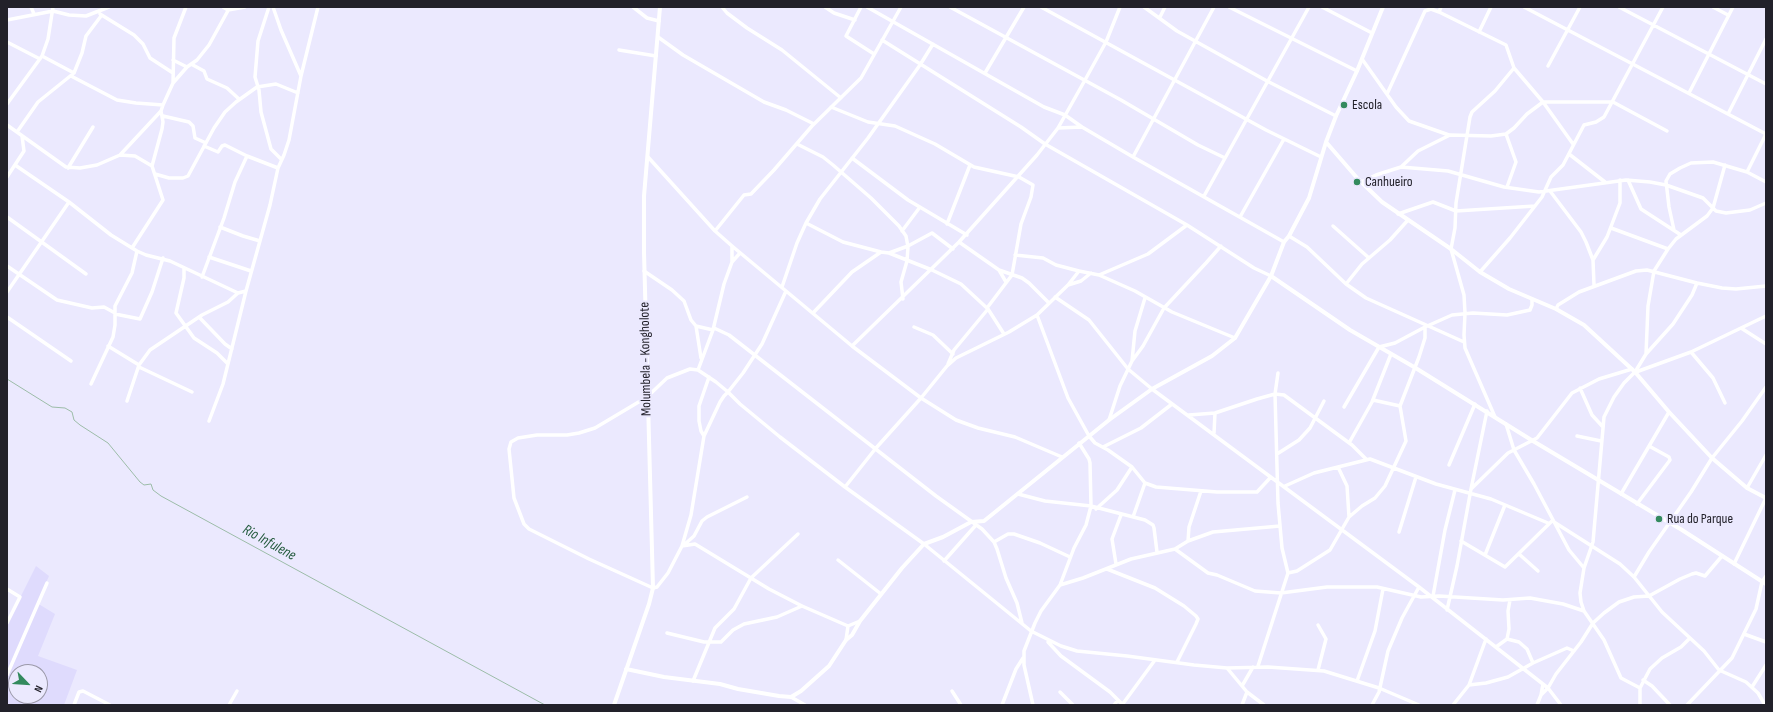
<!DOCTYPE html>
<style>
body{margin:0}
#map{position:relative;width:1773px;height:712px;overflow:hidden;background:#ebe9fe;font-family:"Sofia Sans Condensed",sans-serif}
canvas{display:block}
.frame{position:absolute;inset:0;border:8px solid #22212a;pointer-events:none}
.north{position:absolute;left:8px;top:664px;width:40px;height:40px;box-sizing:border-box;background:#ebe9fe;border:1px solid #9b99a9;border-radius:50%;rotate:115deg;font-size:11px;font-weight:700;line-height:16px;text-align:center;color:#22212a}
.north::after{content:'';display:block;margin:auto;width:14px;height:18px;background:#338a5e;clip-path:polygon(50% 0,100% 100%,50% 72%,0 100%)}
</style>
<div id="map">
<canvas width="1773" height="712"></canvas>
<div class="frame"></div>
<div class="north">N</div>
</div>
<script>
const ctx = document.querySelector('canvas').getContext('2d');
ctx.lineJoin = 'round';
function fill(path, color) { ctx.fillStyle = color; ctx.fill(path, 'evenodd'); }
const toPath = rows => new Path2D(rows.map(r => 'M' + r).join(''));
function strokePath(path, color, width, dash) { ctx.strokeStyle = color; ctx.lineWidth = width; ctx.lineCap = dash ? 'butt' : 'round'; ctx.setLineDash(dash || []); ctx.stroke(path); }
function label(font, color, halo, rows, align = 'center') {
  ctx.font = font + ' "Sofia Sans Condensed",sans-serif'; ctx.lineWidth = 4; ctx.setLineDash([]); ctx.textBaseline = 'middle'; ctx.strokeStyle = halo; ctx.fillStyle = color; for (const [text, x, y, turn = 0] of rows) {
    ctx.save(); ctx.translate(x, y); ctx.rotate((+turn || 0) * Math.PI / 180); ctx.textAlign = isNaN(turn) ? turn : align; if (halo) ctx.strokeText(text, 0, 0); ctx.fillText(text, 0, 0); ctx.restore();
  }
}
const built = toPath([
 [36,566,49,576,37,603,55,614,38,656,77,670,64,705,7,705,7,624],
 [16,672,40,672,40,696,16,696]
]);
const stream = toPath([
 [7,379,52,407,65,408,72,412,74,420,80,425,108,443,140,482,144,485,151,484,153,490,161,496,545,705]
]);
const minor = toPath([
 [31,7,34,14],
 [223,7,228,10,245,7],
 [269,7,258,41,255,77,259,90,261,112,271,149,281,159],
 [273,7,281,30,301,76],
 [633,7,647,18,659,21],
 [722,7,727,13,747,28,782,50,841,98],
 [825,7,834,13,855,20],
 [861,7,846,36,874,54],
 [867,7,1044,107,1065,115,1082,127,1133,157,1284,242],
 [950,7,1121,100,1198,145,1225,158],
 [1041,7,1266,130,1321,157],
 [1144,7,1177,31,1267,81,1336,116],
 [1229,7,1357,71],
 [1322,7,1372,33],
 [1441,7,1439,12,1506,45,1514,68,1543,102,1573,144],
 [1524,7,1766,134],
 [1619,7,1766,84],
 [1713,7,1728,15],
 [100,14,134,35,143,44,150,58,173,73],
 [1160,17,1165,7],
 [7,20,53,11,69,15,86,16,109,7],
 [1479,32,1491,7],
 [658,37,683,55,764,102,786,110,814,124],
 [882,40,1021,127,1045,144,1187,225,1254,268,1271,276],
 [7,42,40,59],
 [619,50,656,56],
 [42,56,74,73],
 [1362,59,1396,107,1409,121,1449,135],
 [173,60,187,67],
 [191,64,204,71,207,79,227,88,239,99],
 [1548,66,1580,7],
 [985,73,1024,7],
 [71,76,117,100,136,103,163,105],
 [173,83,187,67,197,60,209,45,230,7],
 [1689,93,1733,7],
 [1387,94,1425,11,1431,9,1439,12],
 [7,104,42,56,48,39,53,7],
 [831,107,868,122,895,126,935,144,974,167,1019,177,1033,185,1031,197,1021,224,1012,275,987,308],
 [1728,114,1766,39],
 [163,116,189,122,193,126,195,138,206,143],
 [7,125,66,167,80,168,97,165,120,155,161,111],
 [1058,128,1082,127],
 [17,132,38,102,74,73,82,53,86,36,101,16],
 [1506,134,1516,162,1507,187],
 [797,144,823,157,833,165,871,198,899,226,906,236,908,247,907,261,901,282,903,299],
 [204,146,218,152,222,146,225,145,247,156,278,168],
 [1569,154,1605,182],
 [120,155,135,156,152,166],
 [648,157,715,231,732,246,852,346,921,398,956,420,978,428,1015,437,1062,457],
 [1133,157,1214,7],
 [852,158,908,200,967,235],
 [15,165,69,202,111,235,137,251,146,255,170,261,238,293],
 [1401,167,1418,151,1450,135,1491,136,1506,134,1514,128,1527,114,1543,102,1613,102,1667,131],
 [68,168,93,127],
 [1747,172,1766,134],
 [155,174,169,178,183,178,188,176,214,128,225,112,236,102,257,87,276,84,298,93],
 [7,177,24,151,22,136],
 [1628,180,1641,209,1681,235],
 [1361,182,1376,175,1401,167,1448,171,1504,187,1539,192,1626,180,1650,182,1666,185,1703,198,1716,211,1726,213,1750,210,1766,203],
 [1550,191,1581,232,1586,242,1593,260,1594,285],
 [1204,196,1309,7],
 [1398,214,1433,202,1456,211,1535,206],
 [7,217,86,274],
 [1240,217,1284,139],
 [806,223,843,242,881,252],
 [947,224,970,165],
 [1333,226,1369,258],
 [220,227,243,236,260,241],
 [1611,228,1668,249],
 [1674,230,1669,207,1666,181,1670,174,1680,168,1691,163,1713,162,1747,172,1766,182],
 [715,231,744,195,751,194,774,170,812,126,861,78,901,7],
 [902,231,920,207],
 [1289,236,1307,247,1346,284,1366,298,1464,342],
 [959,242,999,270,1022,278,1029,283,1049,303],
 [132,248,163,200,152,166,162,129,163,122,161,111,163,105,173,83,174,38,186,7],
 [889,253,908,246,932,233,953,249],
 [1015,255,1043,258,1056,265,1079,271],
 [209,257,251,271],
 [1593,260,1607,237,1620,203,1620,180],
 [732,262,740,253],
 [7,266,57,300,92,308,104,307,115,313],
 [184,268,184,278,176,313,194,338,217,353,228,364],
 [999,270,1006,282],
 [644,271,672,290,684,301,691,320,696,326,701,358],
 [1480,272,1510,238,1542,197,1551,177,1563,165,1584,125,1596,122,1604,117,1663,7],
 [1099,275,1148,254,1187,225],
 [202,277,224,218,235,182,247,156],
 [1346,284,1362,264,1390,240,1408,220],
 [1068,285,1081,281,1091,273],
 [782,287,797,243,806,223,820,199,868,138,920,65,933,44],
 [786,291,762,344,743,373,728,392,724,396,720,402,704,436,691,515,682,546,668,573,657,587,653,588,589,559,529,529,524,524,514,498,509,449,511,442,518,438,537,435,567,435,579,433,595,428,647,397,667,378,690,369,698,370,716,382,728,392,740,404,780,437,845,487,924,544,1031,631,1061,646,1077,651,1127,656,1194,665,1227,668,1268,667,1324,671,1379,688,1419,705],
 [7,292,69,202],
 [1055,297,1089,320,1128,369,1152,389,1419,587,1548,688,1561,705],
 [1556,309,1558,305,1579,292,1636,271,1647,270,1697,283,1722,288,1736,289,1766,286],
 [813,313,852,272,881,252,889,253,932,270,961,284,988,309,1004,334],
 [115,314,140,319,152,292,163,258],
 [1037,315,1068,398,1089,436,1095,443,1108,450,1132,467,1145,483,1156,487,1217,492,1257,492,1270,478],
 [7,317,71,361],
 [199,317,225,344,232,349],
 [696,326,713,330],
 [914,327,933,335,953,354],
 [714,328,729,335,936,496,982,529,994,542,997,549,1006,578,1017,603,1022,623],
 [1741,328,1766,344],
 [108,346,139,365],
 [852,346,959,242,1037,155,1058,128,1085,80,1106,42,1120,7],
 [1691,352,1713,378,1725,403],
 [1646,354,1673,324,1692,295,1697,283],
 [1132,361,1143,346,1164,308,1206,263,1221,246],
 [948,364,954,350,988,309],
 [139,367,192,392],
 [698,370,713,330,724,284,732,262,732,246],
 [1636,372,1691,352,1766,316],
 [91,384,113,337,115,325,115,306,132,273,137,251],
 [1580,388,1592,415,1603,427],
 [1373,400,1400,406],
 [127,401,139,365,150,350,202,315,228,302,238,293,246,291],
 [1344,407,1379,347,1395,343,1425,327,1452,315,1473,313,1507,315,1530,310,1532,305,1532,299],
 [1189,415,1215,413,1257,399,1275,394,1284,395,1352,445,1366,459],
 [1495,417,1465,348,1464,335,1465,313,1464,295,1451,249,1455,228,1456,203,1470,117,1472,112,1495,91,1514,68],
 [1109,420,1120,386,1132,361,1135,331,1145,298],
 [209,421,223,384,246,291,270,205,278,168,284,155,289,140,301,76,318,7],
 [1506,424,1514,450,1534,484,1569,550,1584,568],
 [1214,433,1215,413],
 [704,436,701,431,699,421,699,406,709,377],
 [1577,436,1601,441],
 [1349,443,1372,402,1391,354],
 [1103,447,1141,428,1172,404],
 [1277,454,1299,440,1310,428,1324,401],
 [1449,465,1475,404],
 [1338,467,1347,486,1349,517],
 [1285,486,1314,473,1370,459,1436,484,1491,499,1548,523],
 [845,487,876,448,921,398,947,366,956,358,1009,332,1037,315,1068,285,1079,271,1099,275,1135,291,1172,312,1235,338],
 [1747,488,1766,455],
 [1471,489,1487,411],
 [1018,494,1045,501,1091,506,1145,520,1153,525,1154,528,1157,552],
 [1621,494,1669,412],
 [1637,504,1670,460,1669,457,1649,446],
 [1096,509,1117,490,1132,467],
 [1133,517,1145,483],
 [1554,522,1620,564,1634,577,1662,612,1704,651,1719,670,1746,682,1758,693,1765,705],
 [1399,532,1416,477],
 [1188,541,1189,527,1201,491],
 [1461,541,1505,567,1553,520],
 [994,542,1008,534,1014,534,1040,543,1070,557],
 [685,544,694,536,702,521,707,517,747,497],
 [682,546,695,544,769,589,802,606,848,626,860,621],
 [1175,549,1208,573,1217,575,1255,591,1281,593,1327,587,1377,587,1421,597,1439,596,1503,600,1530,598,1563,604,1584,611],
 [1519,554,1538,571],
 [1485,555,1505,505],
 [838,560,881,594],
 [944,561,976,525],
 [1116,564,1112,539,1121,515],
 [1734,564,1766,498],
 [1107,569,1155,588,1184,606,1196,616,1198,619,1196,624,1177,662],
 [1288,573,1297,571,1330,550,1349,517,1362,506,1375,498,1385,486,1406,441,1400,406,1419,357,1425,338,1425,327],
 [1634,577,1649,552,1691,492,1712,458,1742,421,1766,387],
 [1060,585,1083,578,1131,559,1175,549,1188,541,1213,532,1280,526],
 [7,589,20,597,7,623],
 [1433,596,1445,530,1455,490],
 [1447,610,1457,566,1471,489,1508,453,1537,438,1572,393,1599,379,1632,369],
 [1318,625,1326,639,1318,670],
 [667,633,704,642,721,642,733,630,744,624,777,617,802,606],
 [1744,634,1766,642],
 [1507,639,1509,629,1508,611,1510,600],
 [846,640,848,626],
 [1048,642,1061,656,1110,692,1123,705],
 [1496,647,1507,639,1519,642,1527,649,1533,663],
 [1258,666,1288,573,1282,548,1278,503,1275,394,1278,373],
 [1227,668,1247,692,1264,705],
 [7,675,47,583],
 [1643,680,1652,686,1670,705],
 [693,681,715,628,734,609,751,578,798,534],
 [1357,681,1375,631,1383,589],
 [1469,685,1486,683,1508,677,1533,663,1567,648,1574,651],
 [1242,686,1253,667],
 [1752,687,1766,665],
 [1640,688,1621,678,1604,640,1584,611,1581,602,1580,593,1584,568,1593,542,1604,417,1614,397,1624,383,1635,372,1646,354,1648,306,1654,271,1668,249,1676,239,1707,216,1713,208,1725,165],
 [952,691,961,705],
 [1060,692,1073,705],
 [1541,695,1543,684],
 [791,697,805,705],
 [74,705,79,692,83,691,110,705],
 [229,705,237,691],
 [1002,705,1016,669,1023,658],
 [1033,705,1024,665,1024,651,1035,623,1041,611,1060,585,1074,548,1086,525,1091,506,1090,463,1089,459,1079,443],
 [1114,705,1118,700],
 [1122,705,1155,660],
 [1242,705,1247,692],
 [1372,705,1379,692,1388,651,1402,618,1419,587],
 [1453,705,1469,685,1486,639],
 [1537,705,1541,695,1548,688,1556,674,1581,642,1593,623,1604,613,1619,602,1634,597,1649,596,1680,579,1692,574,1696,573,1705,576,1722,556],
 [1640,705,1640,688,1650,669,1662,658,1681,647,1690,638],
 [1687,705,1732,658,1756,609,1762,582,1766,576]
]);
const tertiary = toPath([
 [1383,7,1357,71,1336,116,1326,142,1358,179,1382,202,1451,249,1480,272,1509,289,1556,309,1584,325,1635,372,1669,412,1712,458,1747,488,1766,498],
 [1271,276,1350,330,1414,367,1533,441,1682,530,1766,584],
 [626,669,664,677,720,684,738,689,779,696,791,697,801,691,829,666,846,640,852,635,860,621,902,568,924,544,943,537,971,522,984,521,1109,420,1152,389,1212,356,1235,338,1271,276,1284,242,1289,236,1309,198,1326,142],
 [614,705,649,604,653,588,644,252,644,196,660,7]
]);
const markers = [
 [1344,105,4,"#338a5e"],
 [1357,182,4,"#338a5e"],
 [1659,519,4,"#338a5e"]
];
const poiNames = [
 ["Escola",1352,105],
 ["Canhueiro",1365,182],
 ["Rua do Parque",1667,519]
];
const streetNames = [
 ["Molumbela - Kongholote",646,359,-91]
];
const waterNames = [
 ["Rio Infulene",269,543,29]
];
fill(built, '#dfdbfd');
strokePath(stream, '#9cbca8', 1);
strokePath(minor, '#fff', 3.5);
strokePath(tertiary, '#fff', 4);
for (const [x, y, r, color] of markers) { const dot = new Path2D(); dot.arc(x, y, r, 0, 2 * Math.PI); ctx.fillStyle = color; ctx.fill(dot); strokePath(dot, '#ebe9fe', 1.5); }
label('14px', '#22212a', '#ebe9fe', poiNames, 'left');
label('14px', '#22212a', '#ebe9fe', streetNames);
label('italic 15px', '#245b3e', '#ebe9fe', waterNames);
</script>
